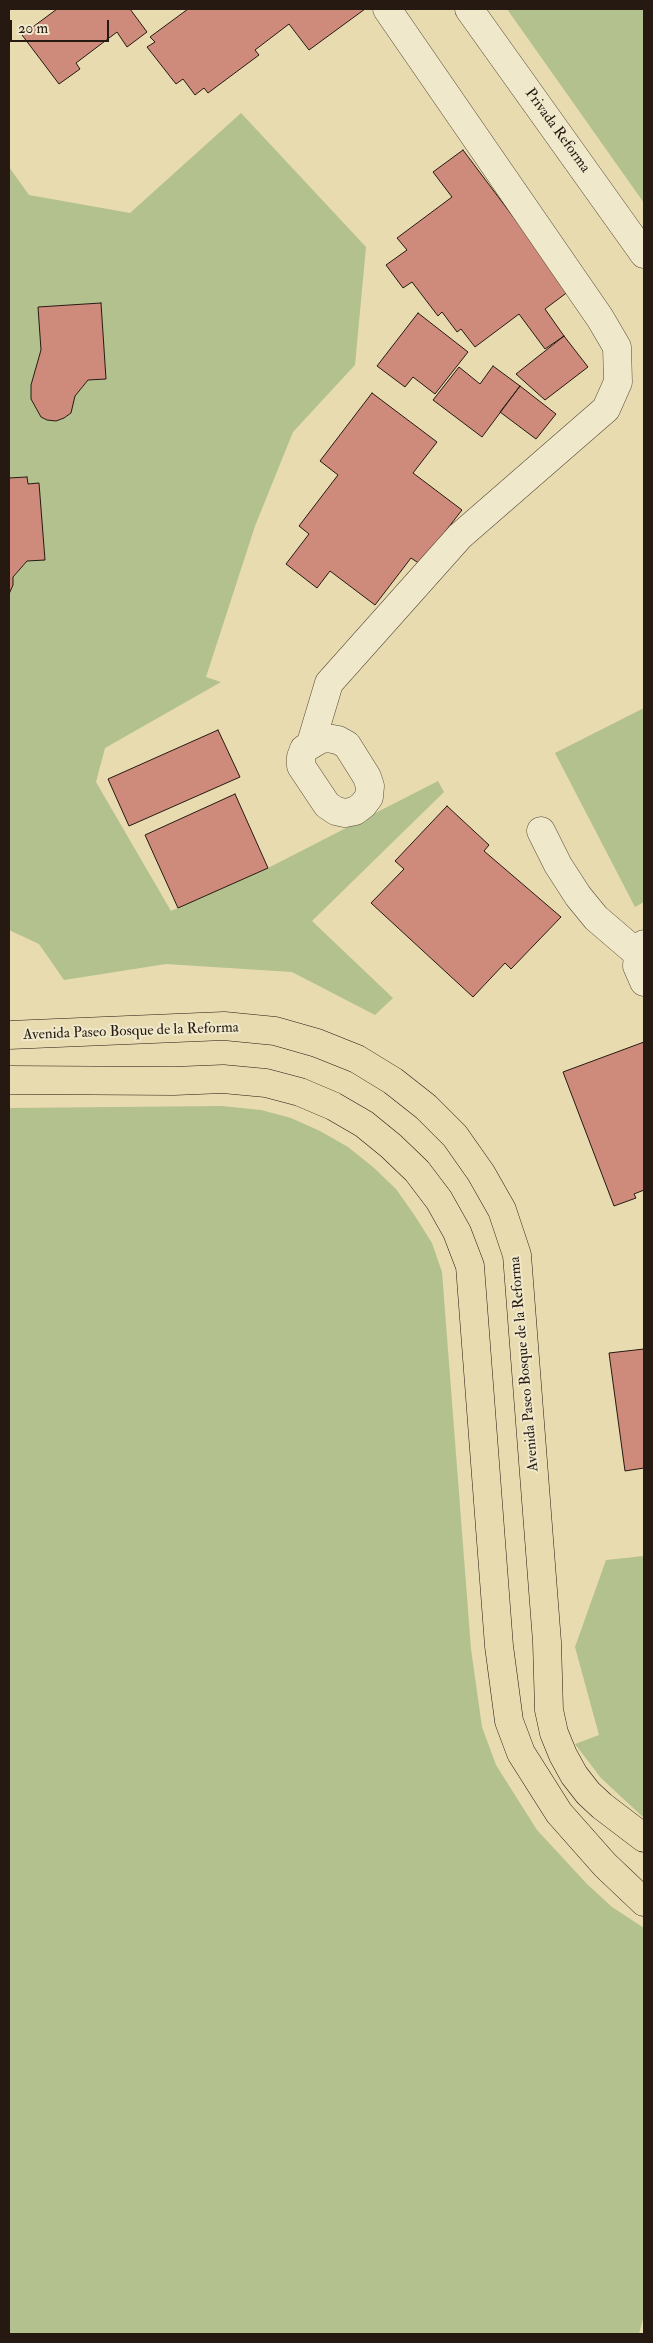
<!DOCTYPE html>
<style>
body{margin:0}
#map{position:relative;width:653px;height:2343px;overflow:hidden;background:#e8dbaf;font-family:"IM FELL Double Pica",serif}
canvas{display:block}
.frame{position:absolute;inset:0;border:10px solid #251912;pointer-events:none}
.scale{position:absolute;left:10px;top:20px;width:99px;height:22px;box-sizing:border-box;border:2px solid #251912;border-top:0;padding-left:6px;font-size:15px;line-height:18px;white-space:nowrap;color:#251912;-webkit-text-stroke:4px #f0e8cb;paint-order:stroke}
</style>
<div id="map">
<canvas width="653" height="2343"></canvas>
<div class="frame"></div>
<div class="scale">20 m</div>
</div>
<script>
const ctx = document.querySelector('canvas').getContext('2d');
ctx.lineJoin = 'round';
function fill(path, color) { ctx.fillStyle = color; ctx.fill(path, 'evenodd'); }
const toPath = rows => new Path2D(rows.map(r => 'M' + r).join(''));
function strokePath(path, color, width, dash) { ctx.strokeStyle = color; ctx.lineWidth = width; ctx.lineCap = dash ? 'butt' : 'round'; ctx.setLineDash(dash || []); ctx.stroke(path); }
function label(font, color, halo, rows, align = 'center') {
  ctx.font = font + ' "IM FELL Double Pica",serif'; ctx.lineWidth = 4; ctx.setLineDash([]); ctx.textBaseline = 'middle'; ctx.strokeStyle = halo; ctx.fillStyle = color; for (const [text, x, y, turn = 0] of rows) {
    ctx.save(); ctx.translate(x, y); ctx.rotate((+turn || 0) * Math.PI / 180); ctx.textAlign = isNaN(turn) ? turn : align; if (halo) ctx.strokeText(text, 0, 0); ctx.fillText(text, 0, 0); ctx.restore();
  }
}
const green = toPath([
 [507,9,644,9,644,203],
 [241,113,366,247,355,365,293,432,255,526,206,677,221,682,105,748,96,782,171,911,268,868,438,781,444,792,312,921,393,998,375,1015,292,972,166,964,64,980,39,944,9,930,9,594,13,585,13,577,27,561,45,559,39,483,28,484,27,477,9,478,9,167,29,195,130,213],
 [101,303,106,379,88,380,75,396,71,413,64,418,56,421,47,420,41,417,31,399,31,385,41,350,38,307],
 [644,708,644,902,635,907,555,753],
 [222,1106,261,1110,291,1118,320,1131,348,1147,373,1167,396,1189,415,1216,432,1243,442,1272,471,1649,482,1727,496,1765,537,1830,587,1884,612,1907,644,1928,644,2315,639,2334,9,2334,9,1108],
 [644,1556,644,1818,601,1778,575,1744,599,1735,575,1647,606,1560]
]);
const building = toPath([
 [57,9,130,9,147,32,127,47,117,32,76,63,80,69,59,84,22,35,57,9],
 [188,9,365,9,309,50,289,24,255,50,259,55,208,93,204,88,195,95,183,79,176,84,147,47,155,42,150,37,188,9],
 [463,150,569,291,545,309,564,336,545,349,519,314,475,347,461,329,457,332,442,312,438,316,412,282,403,288,386,265,407,250,397,238,452,197,433,172,463,150],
 [101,303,106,379,88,380,75,396,71,413,64,418,56,421,47,420,41,417,31,399,31,385,41,350,38,307,101,303],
 [418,313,468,352,435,394,413,377,405,387,377,366,418,313],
 [564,336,588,367,545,400,516,374,564,336],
 [493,366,520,386,482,437,433,400,459,367,480,384,493,366],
 [520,386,556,414,536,439,500,412,520,386],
 [372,393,437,442,413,473,462,510,420,564,411,558,375,605,330,571,317,588,286,564,309,534,299,526,338,475,320,461,372,393],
 [27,477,28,484,39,483,45,560,27,561,13,577,13,585,9,594,9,478,27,477],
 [218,730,240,777,129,826,108,779,218,730],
 [235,794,268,868,178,908,145,835,235,794],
 [447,806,489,845,484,851,561,917,511,969,505,963,473,997,371,903,404,869,395,861,447,806],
 [644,1042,644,1190,634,1194,636,1198,614,1206,563,1072,644,1042],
 [644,1349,644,1468,625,1471,609,1353,644,1349]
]);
const minor = toPath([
 [469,9,644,254],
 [327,738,338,740,347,745,367,777,370,786,369,797,363,805,355,811,345,813,336,811,327,805,301,766,301,757,304,749,319,740,327,738],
 [311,743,329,683,460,536,606,409,618,382,617,347,600,318,387,9],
 [541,831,558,865,578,896,596,918,638,954],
 [644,944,638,954,637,966,644,982]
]);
const major = toPath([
 [9,1035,224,1026,275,1031,317,1043,357,1059,393,1081,426,1107,455,1136,481,1173,502,1210,517,1255,547,1642,549,1710,554,1733,563,1755,574,1775,588,1793,602,1806,644,1838],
 [9,1080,174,1081,223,1079,266,1083,300,1092,333,1106,364,1124,391,1146,417,1171,439,1200,457,1232,470,1266,499,1646,509,1721,521,1753,559,1813,605,1865,644,1902]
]);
const streetNames = [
 ["Privada Reforma",557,131,54],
 ["Avenida Paseo Bosque de la Reforma",131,1032,-2],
 ["Avenida Paseo Bosque de la Reforma",525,1364,-95]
];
fill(green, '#b2c18e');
fill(building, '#ce8b7c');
strokePath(building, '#251912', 1);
strokePath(minor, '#564a39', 29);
strokePath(major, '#251912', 29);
strokePath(minor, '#f0e8cb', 28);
strokePath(major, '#e8dbaf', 28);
label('15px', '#251912', '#f0e8cb', streetNames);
</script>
